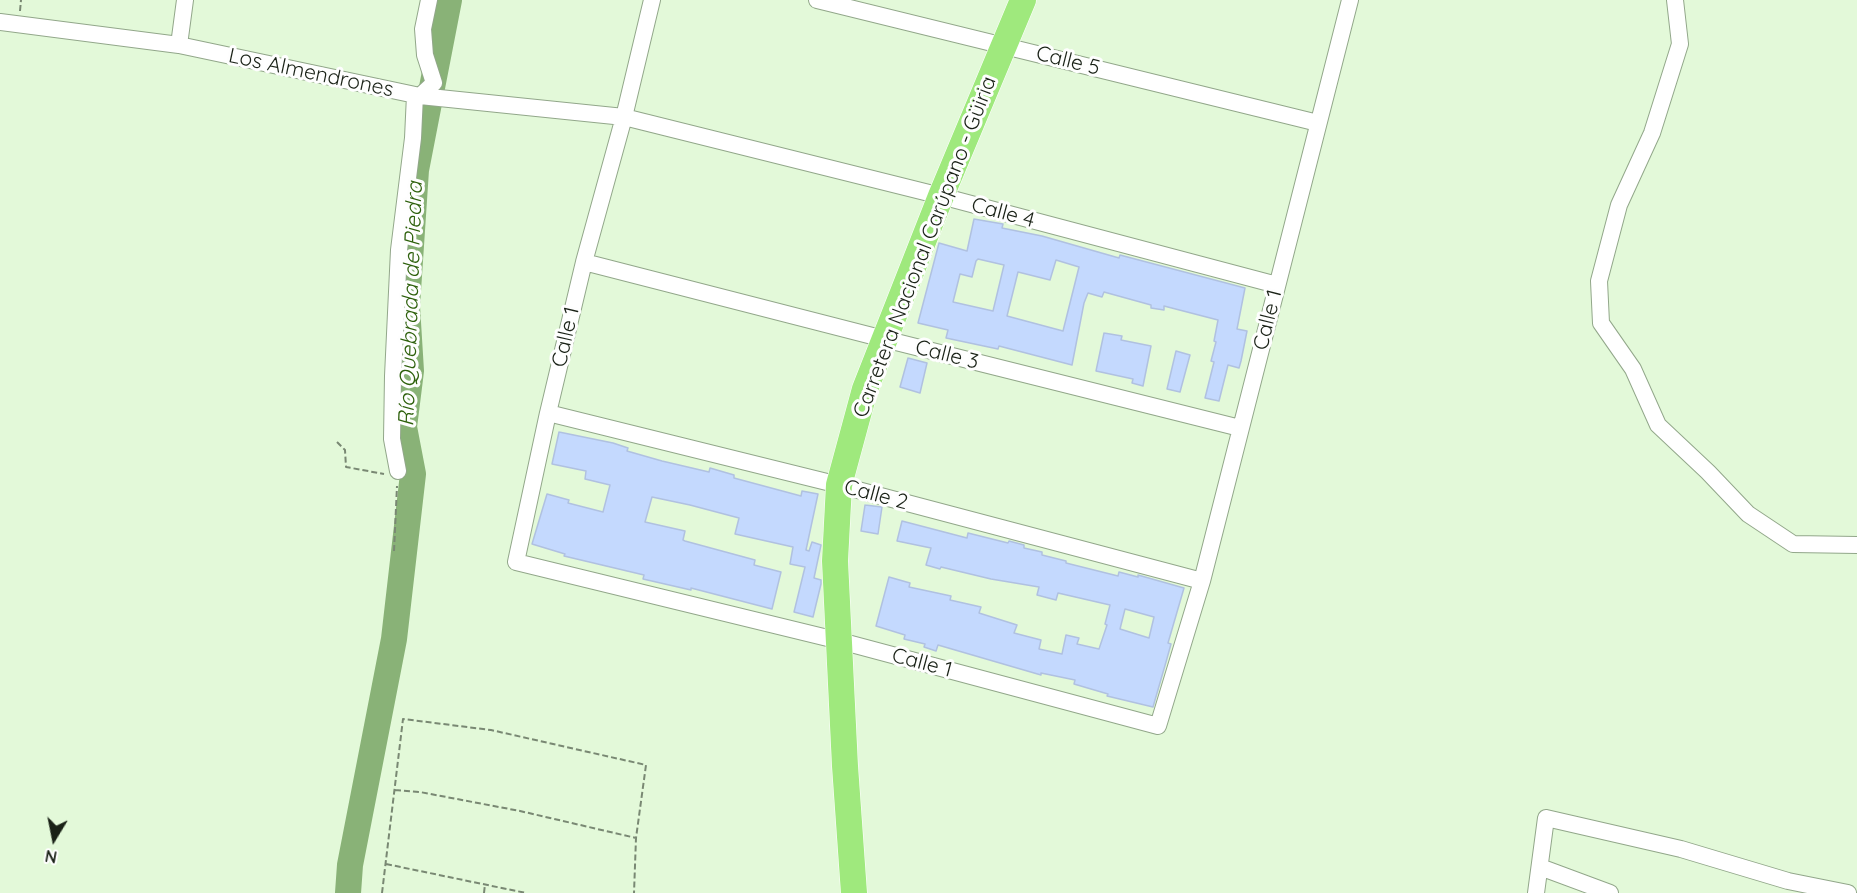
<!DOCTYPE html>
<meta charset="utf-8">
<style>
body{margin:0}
#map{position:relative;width:1857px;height:893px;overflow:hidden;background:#e3f9d9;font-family:Quicksand,sans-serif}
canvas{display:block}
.north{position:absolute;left:24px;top:809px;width:60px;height:60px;-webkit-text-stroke:4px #fefefe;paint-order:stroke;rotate:190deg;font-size:16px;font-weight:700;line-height:24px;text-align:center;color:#192116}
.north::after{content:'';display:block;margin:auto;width:21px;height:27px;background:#192116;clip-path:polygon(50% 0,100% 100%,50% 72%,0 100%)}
</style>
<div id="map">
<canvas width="1857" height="893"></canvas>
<div class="north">N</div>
</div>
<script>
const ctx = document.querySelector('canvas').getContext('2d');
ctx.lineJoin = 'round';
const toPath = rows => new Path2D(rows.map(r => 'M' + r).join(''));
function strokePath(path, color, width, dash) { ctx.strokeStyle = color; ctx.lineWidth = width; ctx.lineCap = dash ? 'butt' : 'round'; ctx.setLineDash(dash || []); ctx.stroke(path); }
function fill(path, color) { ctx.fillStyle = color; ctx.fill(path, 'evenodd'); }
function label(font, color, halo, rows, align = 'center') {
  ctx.font = font + ' Quicksand,sans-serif'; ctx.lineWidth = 6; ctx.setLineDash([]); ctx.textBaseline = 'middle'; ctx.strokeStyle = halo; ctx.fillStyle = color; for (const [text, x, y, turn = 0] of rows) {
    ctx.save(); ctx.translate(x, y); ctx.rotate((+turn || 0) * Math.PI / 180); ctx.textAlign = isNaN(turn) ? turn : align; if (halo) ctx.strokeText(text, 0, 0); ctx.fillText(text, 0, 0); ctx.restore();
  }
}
const river = toPath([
 [348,893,350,865,394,639,413,474,404,427,411,371,407,306,416,170,449,0]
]);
const building = toPath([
 [974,219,1003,224,1002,228,1042,236,1119,258,1120,255,1245,288,1237,329,1247,331,1241,361,1239,368,1228,365,1219,401,1205,398,1214,362,1211,361,1216,342,1214,341,1218,320,1164,306,1164,310,1151,308,1151,305,1104,292,1102,297,1088,293,1084,303,1072,365,999,346,998,349,946,338,948,330,918,323,939,243,967,251,974,219],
 [978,259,1004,265,993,311,953,302,960,274,972,277,976,261,978,259],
 [1056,260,1079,267,1063,331,1007,316,1018,272,1050,280,1056,260],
 [1104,333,1122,336,1121,340,1151,346,1143,386,1132,383,1133,379,1096,371,1104,333],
 [1176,351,1190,355,1180,392,1167,389,1176,351],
 [908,358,927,363,920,393,900,387,908,358],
 [559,432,613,443,628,448,627,451,662,461,709,472,710,468,734,475,734,478,801,496,802,491,818,494,806,550,809,551,812,542,821,545,814,578,821,580,821,584,813,617,794,612,805,567,790,564,793,547,735,534,739,518,690,505,652,497,645,522,685,531,683,540,685,541,755,560,754,565,781,572,772,609,691,588,691,590,643,579,644,575,564,556,565,554,532,544,547,494,569,500,568,503,603,512,610,485,585,479,586,471,552,464,559,432],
 [865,505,882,507,878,534,861,531,865,505],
 [902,521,967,538,968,533,1008,543,1009,541,1024,545,1024,548,1042,552,1042,555,1066,561,1066,563,1118,576,1119,572,1138,577,1138,575,1184,588,1168,643,1171,644,1166,662,1153,707,1107,696,1108,694,1074,684,1075,680,1041,673,1041,675,938,645,936,651,924,647,925,644,904,639,905,635,876,626,889,577,910,583,909,587,951,596,950,600,981,607,979,613,1017,625,1014,633,1041,640,1039,649,1062,654,1066,635,1079,638,1077,644,1099,649,1107,625,1105,624,1110,605,1058,593,1056,600,1037,595,1039,587,991,579,941,567,940,569,926,565,931,548,897,541,902,521],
 [1125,609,1154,617,1149,638,1120,629,1125,609]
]);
const path = toPath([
 [20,11,21,0],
 [337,442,345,450,346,467,384,474],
 [394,551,397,486],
 [395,790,420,792,520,811,636,838],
 [386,864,526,893],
 [382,893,403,719,491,730,646,765,636,838,634,893],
 [484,893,485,884]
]);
const minor = toPath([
 [652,0,624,117,584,262,548,413,516,562,840,641,1158,726,1202,581,1350,0],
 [817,0,1318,123],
 [1675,0,1680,44,1652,133,1619,205,1599,281,1601,323,1633,369,1658,425,1708,472,1748,514,1793,544,1857,545],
 [0,22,179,45,420,96,624,117,941,196,1277,285],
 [179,45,185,0],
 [420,96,434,83,425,55,423,29,429,0],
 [584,262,884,339,1240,428],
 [548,413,839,485,1202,581],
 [398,471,392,439,393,376,399,250,413,138,415,95],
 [1540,867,1610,893],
 [1536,893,1546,818,1681,849,1788,881,1848,893]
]);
const highway = toPath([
 [854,893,845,766,835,561,839,485,865,389,941,196,1023,0]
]);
const streetNames = [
 ["Calle 5",1068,61,14],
 ["Los Almendrones",311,73,12],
 ["Calle 4",1003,213,15],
 ["Carretera Nacional Carúpano - Güiria",925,247,-69],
 ["Calle 1",1268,320,-76],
 ["Calle 1",566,337,-77],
 ["Calle 3",947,355,14],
 ["Calle 2",876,495,15],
 ["Calle 1",922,663,15]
];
const waterNames = [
 ["Río Quebrada de Piedra",411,304,-88]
];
strokePath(river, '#89b277', 26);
fill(building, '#c4d9fe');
strokePath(building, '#b0c1e0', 1.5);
strokePath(minor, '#92a78a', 18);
strokePath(highway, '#fff', 27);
strokePath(path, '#798873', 2, [6, 3]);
strokePath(minor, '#fff', 16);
strokePath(highway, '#9fe97d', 26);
label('21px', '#192116', '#fefefe', streetNames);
label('italic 22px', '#2d600b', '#fefefe', waterNames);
</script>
